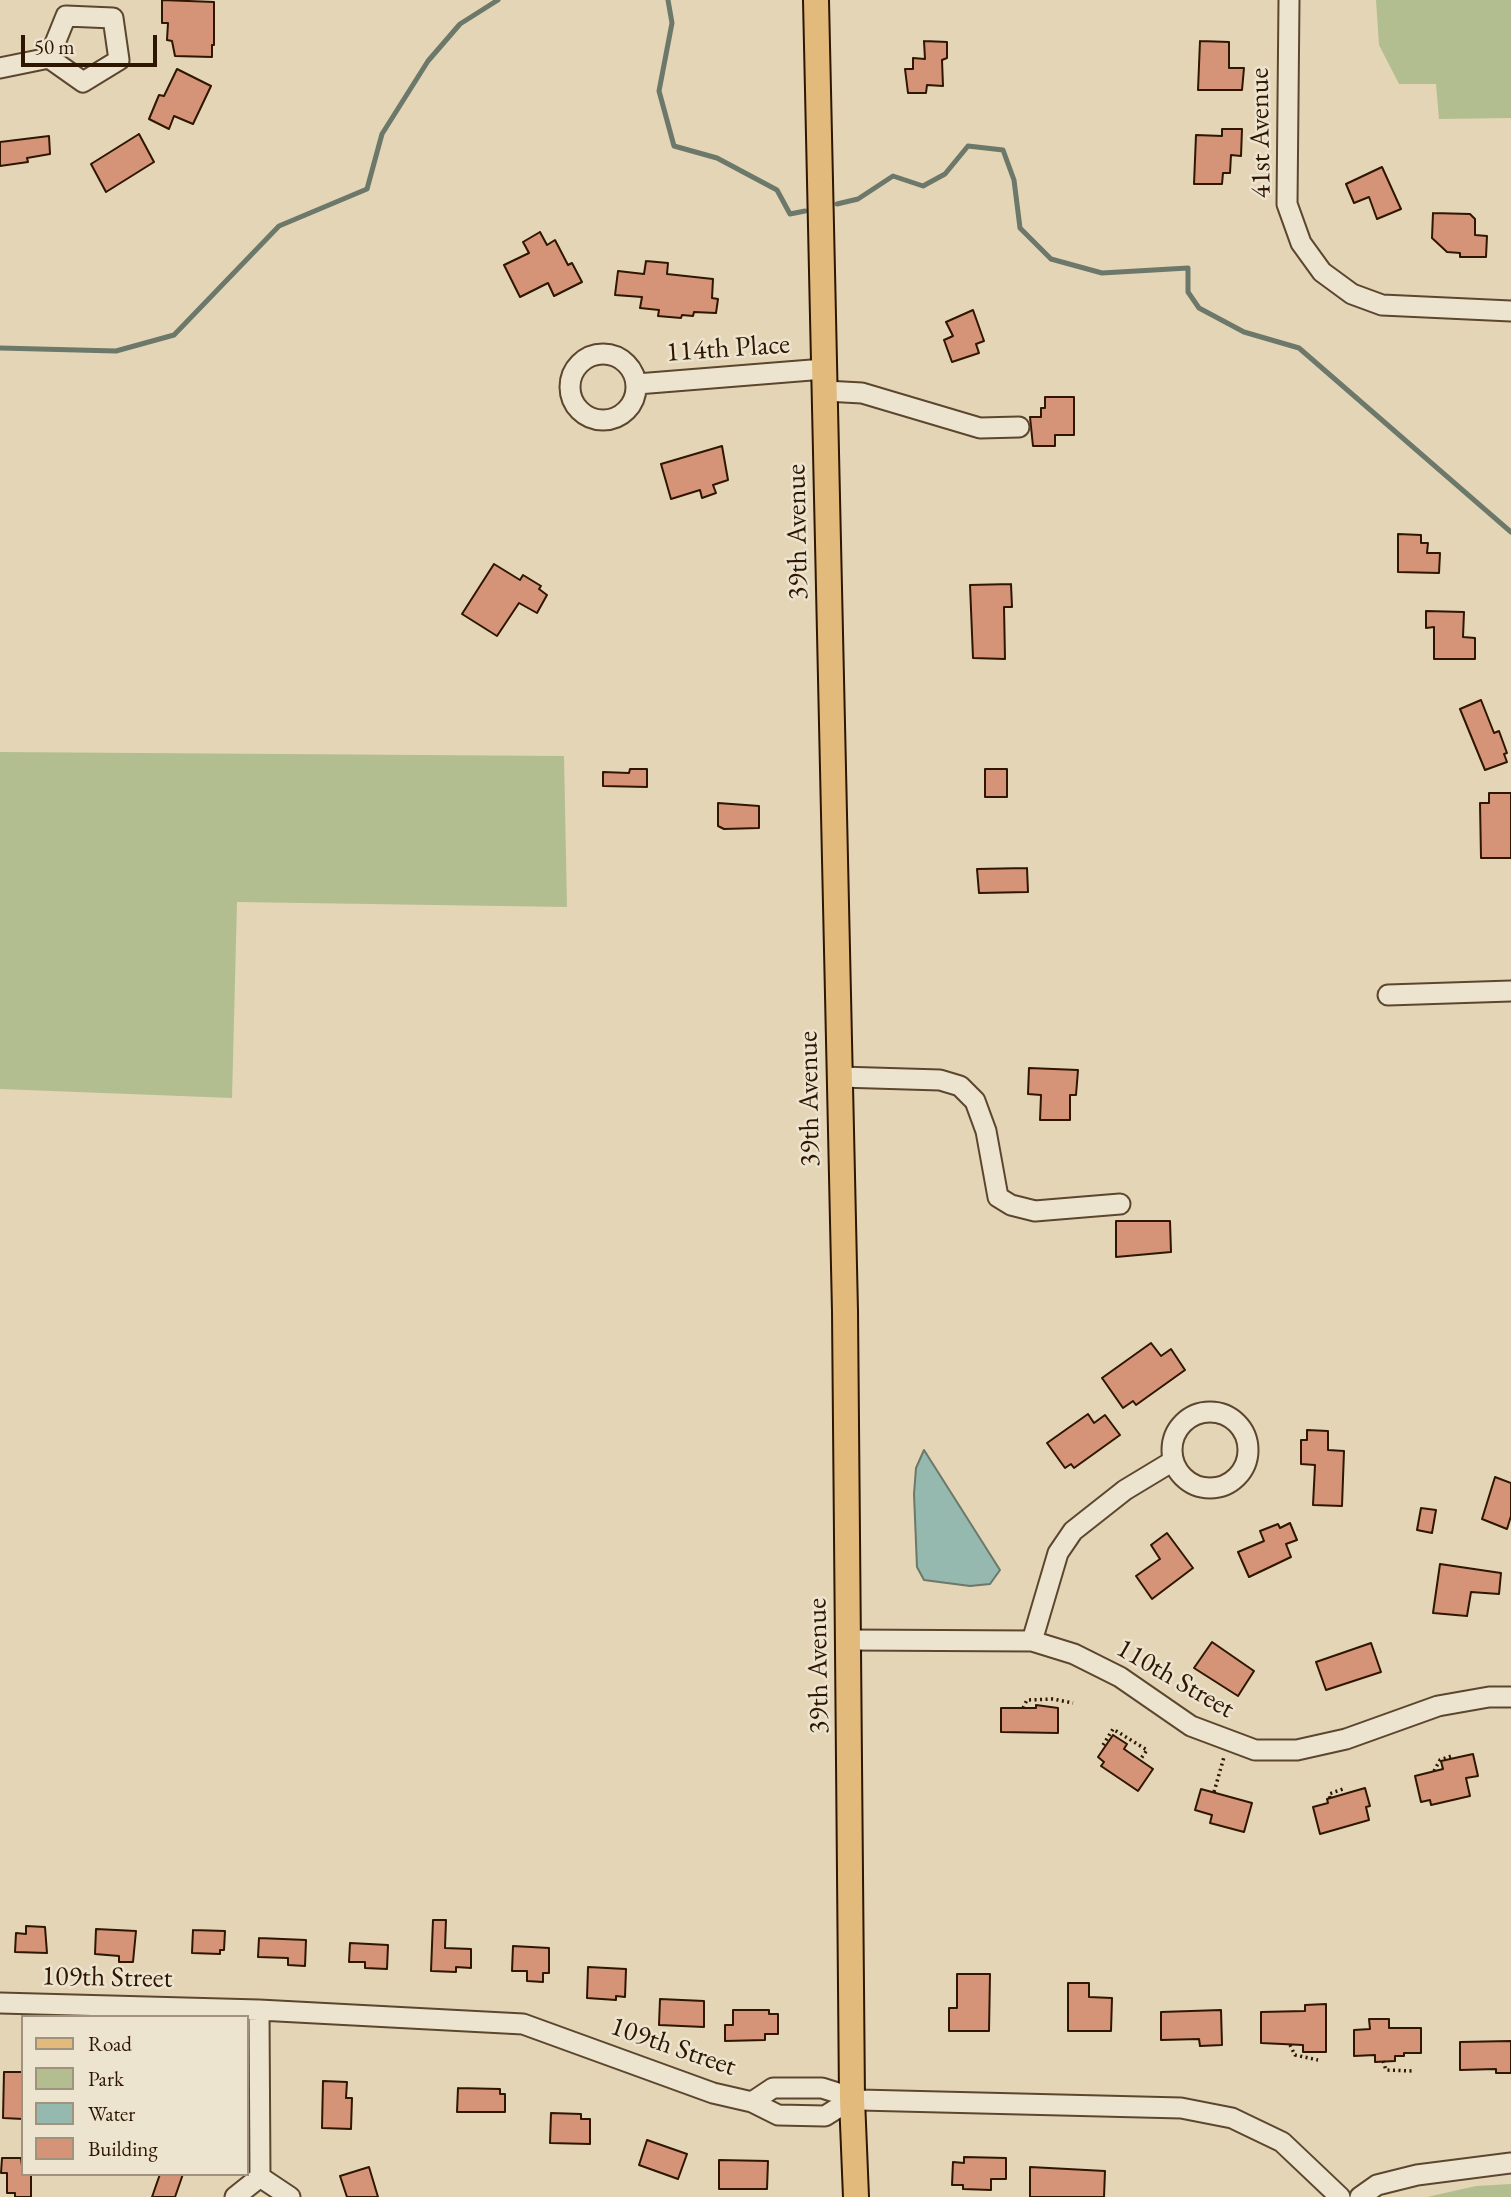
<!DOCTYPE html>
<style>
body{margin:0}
#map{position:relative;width:1511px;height:2197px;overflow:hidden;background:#e4d5b7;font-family:"EB Garamond",serif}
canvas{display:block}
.legend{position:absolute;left:21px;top:2015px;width:228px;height:161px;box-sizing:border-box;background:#ede4d0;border:2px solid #a1927d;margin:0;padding:9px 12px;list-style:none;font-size:21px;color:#2e1600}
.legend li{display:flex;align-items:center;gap:14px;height:35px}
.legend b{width:35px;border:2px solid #a1927d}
.scale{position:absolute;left:21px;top:35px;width:136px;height:32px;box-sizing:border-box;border:4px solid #2e1600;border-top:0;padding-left:9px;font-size:21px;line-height:24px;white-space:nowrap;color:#2e1600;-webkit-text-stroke:5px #ede4d0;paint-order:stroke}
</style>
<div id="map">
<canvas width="1511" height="2197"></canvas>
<ul class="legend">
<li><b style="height:9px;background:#e2ba7c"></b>Road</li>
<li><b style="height:19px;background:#b2be90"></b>Park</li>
<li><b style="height:19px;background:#95b9af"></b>Water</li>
<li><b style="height:19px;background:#d59478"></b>Building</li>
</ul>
<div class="scale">50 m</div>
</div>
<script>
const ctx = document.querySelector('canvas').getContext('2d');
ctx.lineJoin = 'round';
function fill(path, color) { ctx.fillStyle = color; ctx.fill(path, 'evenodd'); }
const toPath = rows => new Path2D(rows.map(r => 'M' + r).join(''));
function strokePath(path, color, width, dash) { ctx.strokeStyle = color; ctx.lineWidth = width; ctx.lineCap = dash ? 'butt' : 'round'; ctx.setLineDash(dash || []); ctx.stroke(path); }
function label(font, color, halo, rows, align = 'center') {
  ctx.font = font + ' "EB Garamond",serif'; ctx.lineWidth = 5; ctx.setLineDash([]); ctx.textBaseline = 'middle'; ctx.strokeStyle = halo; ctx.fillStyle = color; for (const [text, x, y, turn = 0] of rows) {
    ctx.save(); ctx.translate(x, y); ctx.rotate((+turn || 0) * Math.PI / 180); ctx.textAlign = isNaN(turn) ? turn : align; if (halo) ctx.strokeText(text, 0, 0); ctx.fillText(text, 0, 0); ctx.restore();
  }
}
const green = toPath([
 [1376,0,1511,0,1511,118,1439,119,1436,84,1399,84,1379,45],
 [0,752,564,756,567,907,237,902,232,1098,0,1089],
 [1511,2184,1511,2197,1427,2197,1476,2186]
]);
const water = toPath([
 [924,1450,1000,1570,990,1584,970,1586,924,1580,917,1567,914,1494,916,1468,924,1450]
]);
const stream = toPath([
 [668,0,672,23,659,91,674,146,717,158,777,190,790,214,805,211],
 [837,204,858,199,893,176,923,186,945,174,968,146,1003,150,1014,180,1020,228,1051,259,1102,273,1188,268,1188,292,1199,308,1244,332,1299,348,1511,532],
 [0,348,116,351,174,335,279,226,367,189,382,134,428,61,460,24,498,0]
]);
const building = toPath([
 [162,0,214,2,214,45,212,45,212,57,175,56,172,41,167,40,168,23,162,23,162,0],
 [924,41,947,42,947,58,942,60,943,86,927,85,926,93,908,93,905,69,913,69,913,58,925,59,924,41],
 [1200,41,1229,42,1229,68,1244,68,1242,90,1198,90,1200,41],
 [177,69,211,86,193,124,174,116,169,129,149,119,159,95,164,96,177,69],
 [1222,129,1242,129,1241,156,1231,155,1230,173,1223,173,1222,184,1194,184,1196,135,1222,136,1222,129],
 [139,134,154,162,106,192,91,164,139,134],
 [49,136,50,154,27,158,28,162,0,166,0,142,49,136],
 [1382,167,1401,209,1377,219,1369,197,1354,203,1346,184,1382,167],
 [1433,213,1470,214,1475,219,1475,235,1487,236,1486,257,1460,257,1460,253,1447,252,1432,238,1433,213],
 [540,232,547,245,555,240,568,265,572,263,582,282,554,296,548,283,520,297,504,265,529,253,523,242,540,232],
 [646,261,668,263,667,274,713,279,712,298,718,299,716,313,694,312,693,316,682,315,681,318,658,316,659,310,640,308,642,297,615,295,618,271,644,274,646,261],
 [973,310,984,341,976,344,979,353,952,362,944,340,953,336,946,322,973,310],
 [1045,397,1074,397,1074,435,1055,435,1055,446,1033,446,1030,417,1041,417,1041,408,1045,408,1045,397],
 [722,446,728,480,713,485,716,493,702,498,700,490,671,499,661,464,722,446],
 [1398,534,1421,535,1421,543,1428,543,1427,553,1440,553,1439,573,1398,572,1398,534],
 [494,564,520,580,523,575,541,586,539,589,547,595,537,613,519,603,497,636,462,614,494,564],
 [1011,584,1012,607,1004,607,1005,659,973,658,970,585,1011,584],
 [1426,611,1464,612,1463,637,1475,638,1475,659,1434,659,1434,627,1426,628,1426,611],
 [1481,700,1494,733,1499,731,1507,753,1504,754,1507,762,1485,770,1460,709,1481,700],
 [630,769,647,769,647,787,603,786,603,772,629,773,630,769],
 [985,769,1007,769,1007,797,985,797,985,769],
 [1489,793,1511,793,1511,858,1481,858,1480,803,1489,803,1489,793],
 [718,803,759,806,759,828,724,829,718,826,718,803],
 [1027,868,1028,892,979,893,977,869,1027,868],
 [1029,1068,1078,1070,1076,1095,1070,1095,1070,1120,1040,1120,1041,1095,1028,1094,1029,1068],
 [1116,1221,1170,1221,1171,1252,1116,1257,1116,1221],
 [1151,1343,1161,1356,1171,1349,1185,1370,1136,1405,1133,1401,1123,1408,1102,1378,1151,1343],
 [1088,1414,1094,1423,1105,1415,1120,1435,1074,1468,1071,1464,1065,1468,1047,1443,1088,1414],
 [1307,1430,1328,1431,1328,1450,1344,1451,1342,1506,1313,1505,1315,1465,1301,1464,1301,1440,1307,1440,1307,1430],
 [1495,1477,1511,1483,1511,1516,1507,1529,1482,1519,1495,1477],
 [1421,1508,1436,1510,1432,1533,1417,1530,1421,1508],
 [1290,1523,1297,1540,1286,1544,1291,1557,1249,1577,1238,1552,1264,1541,1260,1531,1278,1524,1280,1528,1290,1523],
 [1167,1533,1193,1568,1152,1599,1136,1576,1160,1559,1151,1545,1167,1533],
 [1440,1564,1501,1573,1499,1594,1471,1592,1467,1616,1433,1613,1440,1564],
 [1212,1642,1254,1671,1238,1696,1194,1668,1212,1642],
 [1371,1643,1381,1672,1326,1690,1316,1662,1371,1643],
 [1036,1705,1058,1708,1058,1733,1001,1732,1001,1708,1036,1708,1036,1705],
 [1113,1735,1127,1744,1124,1749,1153,1769,1138,1791,1101,1766,1104,1762,1098,1757,1113,1735],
 [1473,1754,1478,1776,1466,1778,1470,1796,1431,1805,1430,1800,1421,1802,1415,1776,1443,1769,1441,1761,1473,1754],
 [1365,1788,1370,1806,1366,1807,1369,1820,1320,1834,1313,1807,1328,1803,1327,1799,1365,1788],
 [1201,1789,1252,1803,1244,1832,1210,1823,1212,1815,1195,1810,1201,1789],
 [433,1920,446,1920,445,1948,471,1949,471,1968,456,1967,456,1972,431,1971,433,1920],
 [26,1926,45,1927,47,1953,15,1952,16,1933,26,1934,26,1926],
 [96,1929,136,1931,133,1962,119,1962,119,1956,95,1954,96,1929],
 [193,1930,225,1931,224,1950,220,1950,220,1954,192,1953,193,1930],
 [259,1938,306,1940,305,1966,288,1965,288,1958,258,1957,259,1938],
 [350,1943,388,1945,387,1969,365,1968,365,1962,349,1962,350,1943],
 [513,1946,549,1948,549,1973,543,1973,543,1982,527,1981,527,1971,512,1971,513,1946],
 [588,1967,626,1969,625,1997,616,1996,616,2000,587,1998,588,1967],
 [957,1974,990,1974,989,2031,949,2031,949,2008,957,2008,957,1974],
 [1068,1983,1089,1983,1089,1997,1112,1998,1111,2031,1068,2031,1068,1983],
 [660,1999,704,2001,704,2027,659,2025,660,1999],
 [1326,2004,1326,2052,1303,2052,1303,2045,1261,2043,1261,2012,1305,2011,1305,2005,1326,2004],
 [733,2010,769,2010,769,2014,778,2014,778,2034,765,2034,765,2040,725,2041,725,2025,733,2025,733,2010],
 [1221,2010,1222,2045,1200,2046,1199,2039,1161,2040,1161,2012,1221,2010],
 [1369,2019,1389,2019,1389,2028,1421,2028,1421,2053,1404,2053,1404,2056,1395,2056,1395,2061,1375,2062,1375,2055,1354,2056,1354,2030,1370,2029,1369,2019],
 [1511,2041,1511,2073,1496,2073,1496,2069,1460,2070,1460,2042,1511,2041],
 [4,2072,23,2072,23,2119,3,2118,4,2072],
 [323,2081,347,2082,346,2098,352,2098,351,2129,322,2128,323,2081],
 [458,2088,500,2089,500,2094,505,2094,505,2112,457,2112,458,2088],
 [551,2113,581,2114,581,2119,590,2119,590,2144,550,2143,551,2113],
 [647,2140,687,2154,678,2179,639,2165,647,2140],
 [964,2157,1006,2158,1006,2179,991,2179,991,2190,963,2189,963,2185,952,2185,953,2162,964,2163,964,2157],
 [2,2158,21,2158,23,2174,31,2174,31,2197,15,2197,15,2193,7,2193,7,2173,1,2173,2,2158],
 [719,2160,768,2161,767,2189,719,2189,719,2160],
 [369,2167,378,2197,347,2197,340,2176,369,2167],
 [1030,2167,1105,2171,1104,2197,1030,2197,1030,2167],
 [160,2174,183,2174,175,2197,152,2197,160,2174]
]);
const path = toPath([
 [1023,1708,1027,1700,1053,1699,1073,1703],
 [1103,1745,1113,1729,1147,1750,1140,1760],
 [1434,1771,1440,1760,1454,1755],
 [1214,1792,1224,1757],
 [1330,1798,1329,1794,1343,1789],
 [1290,2045,1295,2055,1318,2060],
 [1383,2061,1386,2070,1413,2071]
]);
const minor = toPath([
 [1289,0,1287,204,1301,243,1322,272,1352,294,1382,305,1511,311],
 [0,68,49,58,83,82,119,60,113,18,66,16,49,58],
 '570 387a33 33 0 1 1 66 0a33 33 0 1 1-66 0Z',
 [637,384,824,369],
 [825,391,862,393,980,428,1019,427],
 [1388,995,1511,991],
 [840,1077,940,1080,960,1086,975,1101,986,1131,998,1197,1011,1205,1035,1211,1120,1204],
 '1172 1450a38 38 0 1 1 76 0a38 38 0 1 1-76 0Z',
 [849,1640,1032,1641,1074,1654,1120,1677,1191,1726,1255,1750,1297,1750,1346,1739,1438,1706,1489,1697,1511,1697],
 [1032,1641,1058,1553,1073,1531,1125,1490,1173,1461],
 [0,2003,259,2010,523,2024,713,2093,752,2102,778,2115,825,2116,852,2099],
 [259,2010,260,2177],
 [752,2102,773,2088,822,2088,860,2100,1181,2108,1232,2118,1282,2142,1340,2197],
 [235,2197,260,2177,290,2197],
 [1360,2197,1377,2185,1417,2175,1511,2163]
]);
const major = toPath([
 [816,0,845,1311,852,2099,856,2197]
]);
const streetNames = [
 ["41st Avenue",1261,133,-91],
 ["114th Place",728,349,-4],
 ["39th Avenue",798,532,-91],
 ["39th Avenue",810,1099,-91],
 ["39th Avenue",819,1666,-91],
 ["110th Street",1175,1679,30],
 ["109th Street",107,1978,1],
 ["109th Street",673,2047,19]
];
fill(green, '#b2be90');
fill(water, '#95b9af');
strokePath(water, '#6c7869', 2);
strokePath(stream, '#6c7869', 5);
fill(building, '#d59478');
strokePath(building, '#2e1600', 2);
strokePath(minor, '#5c462e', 23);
strokePath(major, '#2e1600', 28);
strokePath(path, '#2e1600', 3.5, [2, 3.5]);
strokePath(minor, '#ede4d0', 19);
strokePath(major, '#e2ba7c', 24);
label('28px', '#2e1600', '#ede4d0', streetNames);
</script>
